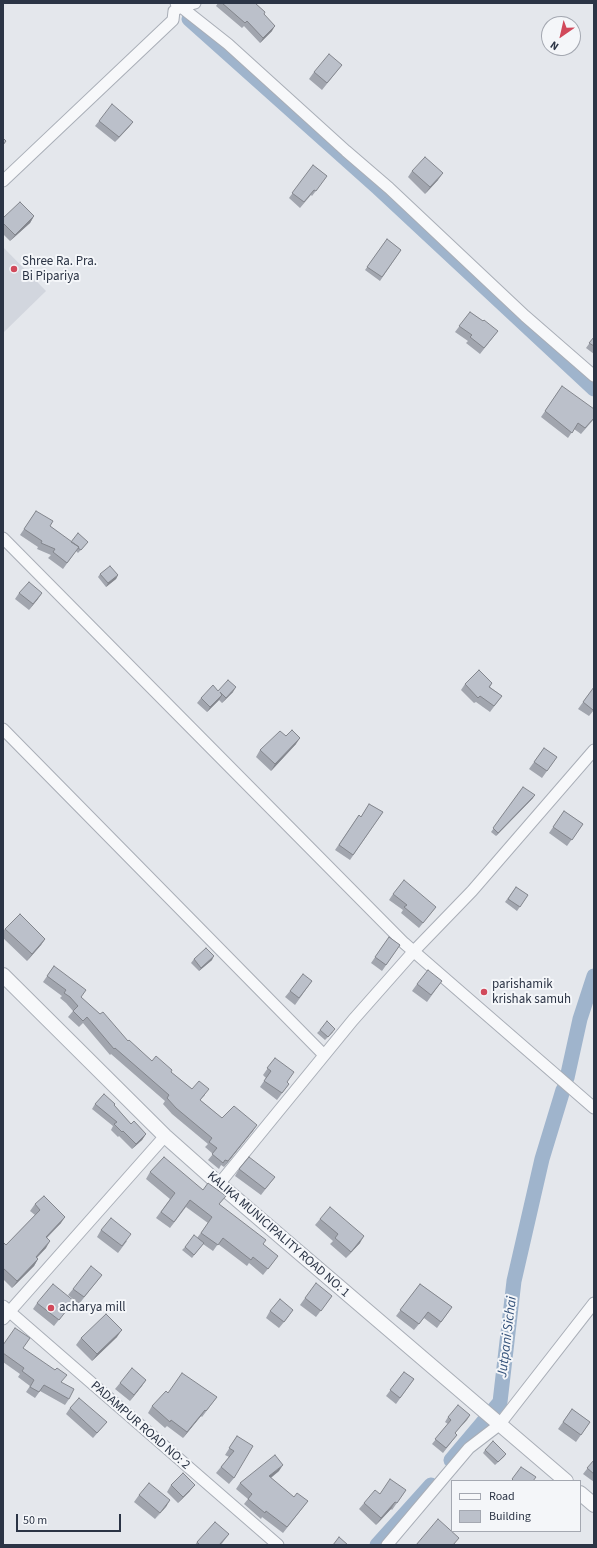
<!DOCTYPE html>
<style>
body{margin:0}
#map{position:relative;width:597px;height:1548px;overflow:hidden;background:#e4e7ec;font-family:"Source Sans 3",sans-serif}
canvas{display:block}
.frame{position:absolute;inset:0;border:4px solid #2b3445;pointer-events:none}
.legend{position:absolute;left:451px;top:1480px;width:130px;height:52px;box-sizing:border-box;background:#f4f6f9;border:1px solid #a4a8b1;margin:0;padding:5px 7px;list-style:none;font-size:12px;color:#2b3445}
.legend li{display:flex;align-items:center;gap:8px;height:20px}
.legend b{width:20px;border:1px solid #a4a8b1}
.north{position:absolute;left:541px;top:16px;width:40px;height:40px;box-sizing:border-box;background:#f4f6f9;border:1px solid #a4a8b1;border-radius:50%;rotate:214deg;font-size:11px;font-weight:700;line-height:16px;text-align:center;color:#2b3445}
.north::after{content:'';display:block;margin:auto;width:14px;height:18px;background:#d1495b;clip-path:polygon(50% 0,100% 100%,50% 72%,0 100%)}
.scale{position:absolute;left:16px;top:1514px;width:105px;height:18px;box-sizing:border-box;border:2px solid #2b3445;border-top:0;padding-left:5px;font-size:12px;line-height:14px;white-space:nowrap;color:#2b3445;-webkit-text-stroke:3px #f4f6f9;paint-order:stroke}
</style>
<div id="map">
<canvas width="597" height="1548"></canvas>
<div class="frame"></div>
<ul class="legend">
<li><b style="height:5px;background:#f7f8fa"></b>Road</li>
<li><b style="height:11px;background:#bbc0ca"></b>Building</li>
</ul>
<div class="north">N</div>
<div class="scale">50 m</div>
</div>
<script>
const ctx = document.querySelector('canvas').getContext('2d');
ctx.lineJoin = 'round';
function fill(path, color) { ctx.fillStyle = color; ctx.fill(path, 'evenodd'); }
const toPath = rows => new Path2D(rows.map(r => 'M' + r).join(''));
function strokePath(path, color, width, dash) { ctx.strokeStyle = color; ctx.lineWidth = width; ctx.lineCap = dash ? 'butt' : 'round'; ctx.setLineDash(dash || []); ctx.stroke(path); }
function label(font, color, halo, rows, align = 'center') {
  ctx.font = font + ' "Source Sans 3",sans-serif'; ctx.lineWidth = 4; ctx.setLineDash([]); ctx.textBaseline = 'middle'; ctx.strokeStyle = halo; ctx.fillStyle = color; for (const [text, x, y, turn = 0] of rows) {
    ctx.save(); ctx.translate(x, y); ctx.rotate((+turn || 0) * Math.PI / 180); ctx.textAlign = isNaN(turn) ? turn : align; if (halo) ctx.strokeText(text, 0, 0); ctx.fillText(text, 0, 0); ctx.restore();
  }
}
const built = toPath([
 [3,247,46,291,3,333]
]);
const canal = toPath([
 [189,19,377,187,594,389],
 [567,1078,580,1019,594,976],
 [451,1460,500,1402,514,1281,542,1159,563,1090],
 [377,1545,431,1485]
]);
const minor = toPath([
 [176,3,228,44,346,151,389,188,525,316,594,376],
 [3,181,173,20,174,11,180,7,195,3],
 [3,538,404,943,594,1108],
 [3,729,324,1055],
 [219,1184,353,1020,414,951,472,891,594,750],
 [3,1306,278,1545],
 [3,1319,165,1136],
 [387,1545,469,1448,499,1425,594,1303]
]);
const tertiary = toPath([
 [3,975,165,1136,219,1184,566,1481],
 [580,1493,594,1505]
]);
const wall = toPath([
 [218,3,255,3,264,14,272,31,260,43,244,26,242,28,216,6],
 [342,65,322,90,309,79,314,72],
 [99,121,133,122,129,127,115,142,95,126],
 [313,165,327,176,312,196,311,195,300,208,289,198],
 [412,171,438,180,425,194,408,177],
 [34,216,30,223,10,241,3,234,3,218],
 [387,239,401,250,380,281,365,270],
 [470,312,483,321,498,331,480,354,466,343,468,341,455,332],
 [594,337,594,354,586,348],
 [562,386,594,419,581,434,574,429,568,438,541,417],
 [36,511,50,526,71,542,88,542,78,553,76,551,63,569,48,558,51,555,37,549,38,547,20,535],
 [100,574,118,575,116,579,106,587,98,577],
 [19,593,42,593,29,610,15,599],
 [492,683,490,687,502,696,490,712,476,702,474,703,461,690,465,684],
 [594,687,594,710,589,716,578,709],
 [218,691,233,692,222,703,219,700,207,712,197,703,201,698],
 [286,736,296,744,271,771,256,757,260,750],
 [544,748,557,757,542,778,529,769],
 [523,787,533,798,496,836,491,832],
 [369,804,383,812,350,860,335,850,359,815,361,817],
 [564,811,583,824,567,846,549,833],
 [516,887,528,895,517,911,505,902],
 [393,894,436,907,419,928,401,913,403,910,389,900],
 [5,929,45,939,41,945,27,961,3,938,3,931],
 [389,937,400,945,382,971,371,963],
 [194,959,212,960,199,971,191,963],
 [54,966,81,997,128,1041,152,1061,171,1072,192,1089,205,1095,200,1100,222,1118,257,1125,224,1167,221,1165,219,1169,208,1160,213,1154,205,1147,208,1144,172,1114,163,1104,165,1101,111,1054,110,1055,83,1023,79,1027,68,1017,73,1011,66,1003,60,998,62,996,43,982],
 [312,981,295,1005,285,997,290,991],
 [442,981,427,1002,412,991,417,984],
 [320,1030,333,1032,325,1040,317,1033],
 [275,1058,287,1082,289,1084,277,1100,260,1087,266,1078,263,1075],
 [95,1104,114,1105,131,1124,146,1134,142,1140,132,1149,119,1136,118,1137,111,1130,113,1126,92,1109],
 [239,1169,275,1177,261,1195,235,1176],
 [150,1172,219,1204,263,1244,278,1256,263,1275,249,1263,247,1266,218,1244,213,1251,203,1244,192,1258,182,1250,185,1247,197,1238,208,1223,186,1207,170,1228,156,1218,170,1199,146,1179],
 [35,1204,61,1223,47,1238,46,1248,37,1258,38,1259,34,1266,12,1288,3,1279,3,1242,6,1245,35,1215,30,1211],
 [320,1219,360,1243,346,1258,330,1244,333,1241,315,1225],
 [101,1230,127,1241,118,1253,97,1237],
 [102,1275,79,1304,68,1295,73,1289],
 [420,1284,452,1307,437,1328,424,1318,414,1330,396,1316],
 [332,1296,316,1317,300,1305,305,1298],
 [37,1303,69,1307,54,1326,33,1309],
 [270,1311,289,1316,279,1328,266,1318],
 [117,1337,92,1361,76,1345,81,1338],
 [3,1345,23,1348,61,1382,69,1399,65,1405,40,1391,35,1398,26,1392,30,1386,18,1377,20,1374,3,1362],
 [404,1372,414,1379,396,1404,386,1396],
 [146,1380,130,1401,115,1389,120,1383],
 [168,1393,217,1397,202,1417,201,1416,183,1438,167,1426,165,1428,148,1413,152,1406],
 [70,1408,107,1422,93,1438,66,1414],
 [572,1409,590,1422,576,1442,558,1429],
 [470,1415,455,1433,457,1435,443,1453,432,1444,448,1424,445,1422,448,1417],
 [237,1436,234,1478,229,1484,216,1473,229,1457,225,1455],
 [485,1450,506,1454,504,1457,495,1465,483,1453],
 [594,1460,594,1482,583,1474],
 [279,1471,271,1478,294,1497,308,1501,283,1533,262,1517,261,1519,244,1504,248,1499,236,1489,240,1483],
 [171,1485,190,1491,178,1503,167,1492],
 [406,1490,392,1510,391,1509,376,1525,359,1509,364,1503,380,1494],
 [139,1495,170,1500,155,1519,134,1502],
 [229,1534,221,1545,195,1545,197,1542]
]);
const shadedWall = toPath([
 [275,26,272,31,260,43,263,38],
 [133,122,129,127,115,142,119,137],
 [443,173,438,180,425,194,430,187],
 [34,216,30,223,10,241,15,235],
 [118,575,116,579,106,587,108,583],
 [42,593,38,599,29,610,33,604],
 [236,687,233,692,222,703,226,698],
 [222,695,219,700,207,712,210,707],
 [300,738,296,744,271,771,275,764],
 [535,795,533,798,496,836,498,833],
 [45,939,41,945,27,961,32,954],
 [214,956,212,960,199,971,201,968],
 [257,1125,253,1131,224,1167,228,1161],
 [146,1134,142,1140,132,1149,136,1144],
 [65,1217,61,1223,41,1243,46,1237],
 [364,1236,360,1243,346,1258,351,1252],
 [50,1241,46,1248,31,1263,36,1257],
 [38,1259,34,1266,12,1288,17,1281],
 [122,1330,117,1337,92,1361,97,1354],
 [146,1380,142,1386,130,1401,134,1395],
 [205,1410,201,1416,183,1438,187,1432],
 [470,1415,467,1420,451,1437,455,1433],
 [283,1465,279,1471,265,1482,269,1476],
 [195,1485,190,1491,178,1503,183,1497],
 [170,1500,166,1507,155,1519,160,1513],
 [395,1502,391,1509,376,1525,381,1518]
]);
const building = toPath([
 [222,3,255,3,265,12,264,14,275,26,263,38,247,21,245,23,222,3],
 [329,54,342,65,327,83,314,72,329,54],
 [112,104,133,122,119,137,99,121,112,104],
 [3,138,6,141,3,145,3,138],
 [425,157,443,173,430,187,412,171,425,157],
 [313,165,327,176,316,191,314,190,304,202,292,193,313,165],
 [20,202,34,216,15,235,3,223,3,218,20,202],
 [387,239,401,250,382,277,367,267,387,239],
 [470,312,483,321,484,320,498,331,484,348,470,337,472,335,459,326,470,312],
 [594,337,594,346,589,343,594,337],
 [562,386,594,409,594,418,585,428,578,423,572,433,545,411,562,386],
 [36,511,53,521,50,526,79,547,67,563,53,552,55,549,41,543,42,541,24,529,36,511],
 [78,533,88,542,81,550,78,548,79,547,71,542,78,533],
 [110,566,118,575,108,583,100,574,110,566],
 [29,582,42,593,33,604,19,593,29,582],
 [479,670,492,683,489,687,502,696,494,706,480,696,478,698,465,684,479,670],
 [228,680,236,687,226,698,220,692,222,695,210,707,201,698,213,685,218,691,228,680],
 [594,687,594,709,593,710,583,702,594,687],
 [292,730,300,738,275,764,260,750,280,731,286,736,292,730],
 [544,748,557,757,547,771,534,762,544,748],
 [523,787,535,795,498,833,493,828,523,787],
 [369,804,383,812,353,855,339,845,359,815,361,817,369,804],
 [564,811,583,824,572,840,553,827,564,811],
 [404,880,436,907,423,923,404,907,407,905,393,894,404,880],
 [516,887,528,895,520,907,508,899,516,887],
 [20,914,45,939,32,954,5,929,20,914],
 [389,937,400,945,386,965,375,957,389,937],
 [206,948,214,956,201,968,194,959,206,948],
 [54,966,86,990,81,997,100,1014,103,1012,128,1041,129,1040,152,1061,156,1056,172,1070,171,1072,192,1089,199,1081,209,1089,200,1100,222,1118,234,1106,257,1125,228,1161,225,1160,223,1163,212,1154,217,1148,209,1142,212,1138,176,1108,167,1098,169,1095,115,1048,114,1049,87,1017,83,1021,73,1011,78,1006,70,997,64,993,66,990,47,976,54,966],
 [428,970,442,981,431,995,417,984,428,970],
 [303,974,312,981,299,998,290,991,303,974],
 [327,1021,335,1029,328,1037,320,1030,327,1021],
 [275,1058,294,1072,287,1082,289,1084,282,1093,264,1081,271,1071,267,1068,275,1058],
 [104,1094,115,1104,114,1105,131,1124,134,1121,146,1134,136,1144,123,1131,122,1132,114,1124,117,1122,95,1104,104,1094],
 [164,1157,203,1190,208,1183,226,1196,219,1204,266,1240,263,1244,278,1256,268,1269,253,1257,251,1260,223,1238,218,1245,201,1233,212,1217,190,1200,174,1222,161,1212,175,1193,150,1172,164,1157],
 [249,1157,275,1177,265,1189,239,1169,249,1157],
 [44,1196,65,1217,46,1237,50,1241,36,1257,38,1259,17,1281,3,1268,3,1242,6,1245,40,1210,35,1204,44,1196],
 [330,1207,364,1236,351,1252,335,1238,338,1234,320,1219,330,1207],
 [111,1218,131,1234,122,1246,101,1230,111,1218],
 [194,1235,204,1243,194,1255,185,1247,194,1235],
 [91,1266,102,1275,84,1297,73,1289,91,1266],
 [316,1283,332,1296,321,1311,305,1298,316,1283],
 [53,1284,74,1301,59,1320,37,1303,53,1284],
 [420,1284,452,1307,441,1322,428,1312,419,1324,400,1310,420,1284],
 [280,1299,293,1310,284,1322,270,1311,280,1299],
 [106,1314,122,1330,97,1354,81,1338,106,1314],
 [15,1328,30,1338,23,1348,55,1370,57,1368,67,1375,61,1382,74,1389,69,1399,44,1385,39,1392,30,1387,34,1380,22,1371,24,1368,3,1353,3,1345,15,1328],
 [132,1368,146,1380,134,1395,120,1383,132,1368],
 [404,1372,414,1379,400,1398,390,1390,404,1372],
 [182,1373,217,1397,206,1411,205,1410,187,1432,171,1420,170,1422,152,1406,166,1391,168,1393,182,1373],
 [79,1398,107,1422,97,1433,70,1408,79,1398],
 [458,1405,470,1415,455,1433,457,1435,446,1448,435,1439,451,1420,448,1417,458,1405],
 [572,1409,590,1422,581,1435,563,1422,572,1409],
 [237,1436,253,1446,234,1478,221,1467,234,1451,229,1448,237,1436],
 [493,1441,506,1454,498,1462,485,1450,493,1441],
 [275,1455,283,1465,269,1476,294,1497,297,1493,308,1501,287,1527,266,1511,265,1513,248,1499,252,1494,240,1483,275,1455],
 [594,1460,594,1474,587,1468,594,1460],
 [521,1467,536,1477,533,1481,514,1481,512,1479,521,1467],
 [183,1473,195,1485,183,1497,171,1485,183,1473],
 [390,1479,406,1490,397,1503,395,1502,381,1518,364,1503,375,1490,380,1494,390,1479],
 [149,1483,170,1500,160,1513,139,1495,149,1483],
 [438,1519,459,1538,453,1545,416,1545,438,1519],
 [215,1522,229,1534,219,1545,200,1545,197,1542,215,1522],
 [339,1537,348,1545,333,1545,339,1537]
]);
const markers = [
 [14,269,4,"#d1495b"],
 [484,992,4,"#d1495b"],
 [51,1308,4,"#d1495b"]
];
const poiNames = [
 ["Shree Ra. Pra.",22,262],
 ["Bi Pipariya",22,277],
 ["parishamik",492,985],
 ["krishak samuh",492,1000],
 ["acharya mill",59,1308]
];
const streetNames = [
 ["KALIKA MUNICIPALITY ROAD NO: 1",278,1235,41],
 ["PADAMPUR ROAD NO: 2",140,1426,41]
];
const waterNames = [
 ["Jutpani Sichai",508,1337,-83]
];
fill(built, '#d2d6de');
strokePath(canal, '#9fb4cc', 15);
strokePath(minor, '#a9aeb7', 13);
strokePath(tertiary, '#a9aeb7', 16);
strokePath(minor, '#f7f8fa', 11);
strokePath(tertiary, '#f7f8fa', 14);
fill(wall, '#a1a5ae');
fill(shadedWall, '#83868d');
fill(building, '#bbc0ca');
strokePath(building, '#83868d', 1);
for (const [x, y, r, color] of markers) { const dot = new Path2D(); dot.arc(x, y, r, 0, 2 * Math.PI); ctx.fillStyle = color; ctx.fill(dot); strokePath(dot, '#f4f6f9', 1.5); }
label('13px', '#2b3445', '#f4f6f9', poiNames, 'left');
label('13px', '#2b3445', '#f4f6f9', streetNames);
label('italic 14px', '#34527a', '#f4f6f9', waterNames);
</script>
